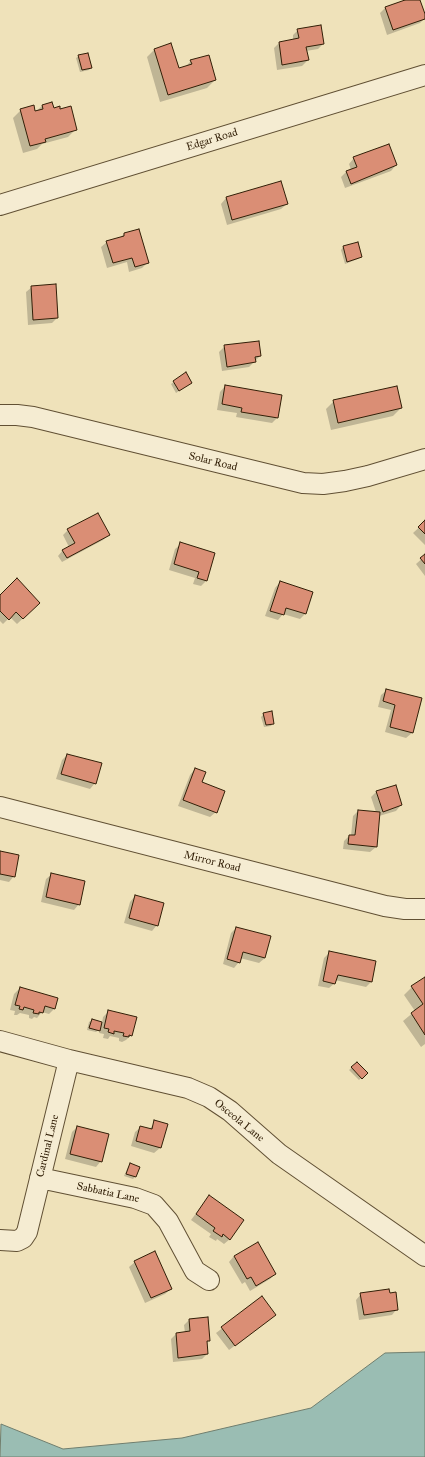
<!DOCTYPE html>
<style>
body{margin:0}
canvas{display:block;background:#efe2ba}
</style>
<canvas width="425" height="1457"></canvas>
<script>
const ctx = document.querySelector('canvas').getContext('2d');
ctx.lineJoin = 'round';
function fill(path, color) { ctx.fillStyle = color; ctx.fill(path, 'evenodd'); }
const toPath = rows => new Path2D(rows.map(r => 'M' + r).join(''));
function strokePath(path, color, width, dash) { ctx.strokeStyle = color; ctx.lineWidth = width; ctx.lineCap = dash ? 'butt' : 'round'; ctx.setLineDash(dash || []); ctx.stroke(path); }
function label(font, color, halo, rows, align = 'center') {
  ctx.font = font + ' "IM FELL Great Primer",serif'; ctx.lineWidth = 3.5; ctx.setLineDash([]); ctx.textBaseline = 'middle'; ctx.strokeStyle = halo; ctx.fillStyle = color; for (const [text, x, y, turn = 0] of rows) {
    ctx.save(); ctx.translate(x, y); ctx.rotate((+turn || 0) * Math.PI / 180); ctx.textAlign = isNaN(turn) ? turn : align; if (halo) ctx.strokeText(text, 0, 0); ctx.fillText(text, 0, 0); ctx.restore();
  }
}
const water = toPath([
 [425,1352,425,1457,0,1457,1,1424,63,1449,182,1438,311,1408,385,1353,425,1352]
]);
const shadow = toPath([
 [408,0,419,0,425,18,420,23,387,35,380,13,385,8],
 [298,30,323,44,318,49,306,51,308,60,302,66,277,70,274,48,279,43,293,40,293,35],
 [155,49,178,69,184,68,191,61,215,80,207,88,160,102,147,57],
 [79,56,91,68,89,70,80,72,76,58],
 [51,104,53,109,60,111,76,129,68,137,42,144,37,149,23,153,13,118,21,110,35,112,42,106],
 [354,158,396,165,391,171,345,188,341,177,346,172,351,170,349,164],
 [281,182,287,204,281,209,227,225,221,204,226,198],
 [124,234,147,263,142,268,129,272,127,262,107,268,101,247,107,242,120,238],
 [357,243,361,257,358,259,345,264,341,250,343,247],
 [32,287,57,318,52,323,28,325,26,292],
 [225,346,260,356,249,367,222,371,219,352],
 [174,382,191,383,176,393,171,384],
 [225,386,277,418,272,423,236,417,237,413,217,410,220,392],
 [334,401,401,408,393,416,331,430,326,409],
 [425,522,425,545,413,533],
 [68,530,109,535,103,540,62,562,58,556,63,550,69,547,63,535],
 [181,544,214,554,206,581,201,586,193,584,195,578,169,570,175,549],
 [425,556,425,576,416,564],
 [280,582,312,593,305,614,300,619,283,614,278,620,265,616,275,588],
 [0,596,39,603,17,624,10,617,3,624,0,621],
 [387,690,420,699,412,733,406,738,385,732,391,710,378,707,381,695],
 [264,714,273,723,271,726,264,727,261,717],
 [67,755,95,783,90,789,56,779,62,760],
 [195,769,216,812,210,817,178,806,190,775],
 [395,786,401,805,396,811,379,816,376,847,370,852,343,849,344,841,349,836,351,836,353,816,358,811,376,812,371,797,376,792],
 [0,852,14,876,9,882,0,880],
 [52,874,79,904,74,910,41,902,46,879],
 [135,896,157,925,152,931,124,923,130,902],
 [236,928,265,958,259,963,240,958,239,962,234,968,223,964,231,933],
 [330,952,371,982,366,987,335,980,335,983,329,988,318,986,324,958],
 [425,978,425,1044,421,1047,403,1021,415,1011,404,995,412,987],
 [20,988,54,1009,49,1014,42,1012,37,1018,34,1017,32,1019,29,1018,29,1015,20,1013,17,1015,14,1015,15,1011,10,1010,14,994],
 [108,1012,131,1035,126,1040,122,1042,119,1041,119,1038,110,1036,108,1039,103,1038,104,1034,99,1033,101,1028,96,1032,87,1030,89,1022,92,1020,102,1023,103,1017],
 [357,1063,366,1073,359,1080,349,1070],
 [155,1122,160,1148,154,1153,131,1146,135,1132,141,1127,149,1130],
 [77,1127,101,1161,96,1167,65,1159,72,1132],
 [130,1164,139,1167,135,1177,133,1179,124,1176,128,1167],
 [209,1196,230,1239,224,1244,217,1239,216,1241,209,1237,211,1234,191,1220],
 [234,1256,275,1274,270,1279,250,1291,245,1282,242,1284,229,1262],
 [135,1262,171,1289,165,1294,145,1303,129,1267],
 [361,1294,397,1309,392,1315,359,1320,356,1300],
 [262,1298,269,1320,229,1350,216,1333],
 [189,1320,209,1340,206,1343,207,1354,202,1359,173,1362,171,1339,176,1334,185,1333,184,1325]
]);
const building = toPath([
 [405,0,420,0,425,14,425,19,393,30,385,7,405,0],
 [321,25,324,44,306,47,309,60,282,65,279,42,299,38,297,29,321,25],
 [171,43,179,68,192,64,190,60,209,55,216,80,168,95,154,49,171,43],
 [88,53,92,68,82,70,78,55,88,53],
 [52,102,54,108,60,106,60,109,71,106,77,130,45,139,46,142,30,146,20,109,34,105,35,111,43,109,42,105,52,102],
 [389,144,397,165,351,184,346,171,357,167,353,157,389,144],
 [281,181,288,204,232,220,226,197,281,181],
 [139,229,149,263,135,267,132,258,113,263,106,241,124,236,124,233,139,229],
 [358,242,362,257,347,262,343,246,358,242],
 [56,284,58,318,33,320,31,286,56,284],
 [259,341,261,356,255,357,256,362,227,367,224,345,259,341],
 [186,372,192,383,179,391,173,381,186,372],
 [225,385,282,395,278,418,241,412,242,408,222,404,225,385],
 [397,386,402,408,338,423,333,400,397,386],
 [98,513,110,535,67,558,62,550,75,543,67,529,98,513],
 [425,520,425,534,418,527,425,520],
 [180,542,215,553,207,581,197,578,199,572,174,564,180,542],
 [425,554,425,564,420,558,425,554],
 [17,578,40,603,23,619,16,612,9,620,0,611,0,595,17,578],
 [280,581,313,592,306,614,286,608,284,615,270,611,280,581],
 [386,689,422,698,413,733,390,727,395,705,383,701,386,689],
 [272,711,274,724,266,725,263,713,272,711],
 [67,754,102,763,96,784,61,774,67,754],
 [195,768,206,772,202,782,225,791,217,813,183,800,195,768],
 [396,785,402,805,383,812,376,791,396,785],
 [358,810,380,812,377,847,348,844,349,835,355,835,358,810],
 [0,851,19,855,15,877,0,874,0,851],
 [51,873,85,881,80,905,46,897,51,873],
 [135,895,164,903,158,926,129,918,135,895],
 [236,927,271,936,265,958,243,952,240,963,227,959,236,927],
 [329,951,376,961,372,982,338,975,335,984,323,981,329,951],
 [425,977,425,1035,411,1013,423,1004,411,986,425,977],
 [20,987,58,998,55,1009,45,1006,43,1013,39,1012,39,1014,33,1013,34,1010,24,1007,23,1010,19,1009,20,1006,15,1005,20,987],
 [108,1010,137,1017,132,1036,129,1035,129,1037,123,1036,124,1033,114,1031,114,1034,108,1032,109,1029,104,1028,108,1010],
 [92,1019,102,1022,100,1031,89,1028,92,1019],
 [357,1062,368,1073,362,1079,351,1067,357,1062],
 [154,1120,168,1124,161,1148,136,1141,140,1126,152,1129,154,1120],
 [77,1126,109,1134,102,1162,70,1154,77,1126],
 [130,1163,140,1167,136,1177,126,1174,130,1163],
 [209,1195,244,1220,230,1240,223,1234,222,1237,213,1231,215,1228,196,1214,209,1195],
 [258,1242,276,1274,256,1286,251,1277,247,1279,234,1256,258,1242],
 [155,1251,172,1289,151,1298,134,1261,155,1251],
 [389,1289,390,1293,396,1292,398,1310,364,1315,360,1293,389,1289],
 [262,1296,276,1315,235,1346,221,1327,262,1296],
 [208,1317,210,1341,207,1341,208,1354,178,1358,176,1333,190,1331,189,1319,208,1317]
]);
const street = toPath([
 [0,205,425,75],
 [0,415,17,415,33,417,303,483,323,484,345,481,368,476,425,459],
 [0,807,385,906,405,909,425,909],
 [0,1041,69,1060,188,1088,209,1097,230,1111,279,1154,425,1256],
 [40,1178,135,1198,154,1205,168,1221,195,1271,209,1280],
 [0,1240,17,1241,23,1238,27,1232,69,1060]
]);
const streetNames = [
 ["Edgar Road",212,140,-17],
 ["Solar Road",213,462,14],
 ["Mirror Road",212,862,14],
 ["Osceola Lane",239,1121,39],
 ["Cardinal Lane",48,1146,-76],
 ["Sabbatia Lane",108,1193,12]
];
fill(water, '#9abdb3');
strokePath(water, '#707e6e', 1);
fill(shadow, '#0003');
fill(building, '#da8e75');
strokePath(building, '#321f07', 1);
strokePath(street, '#615034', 22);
strokePath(street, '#f5ecd2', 20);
label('11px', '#321f07', '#f5ecd2', streetNames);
</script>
